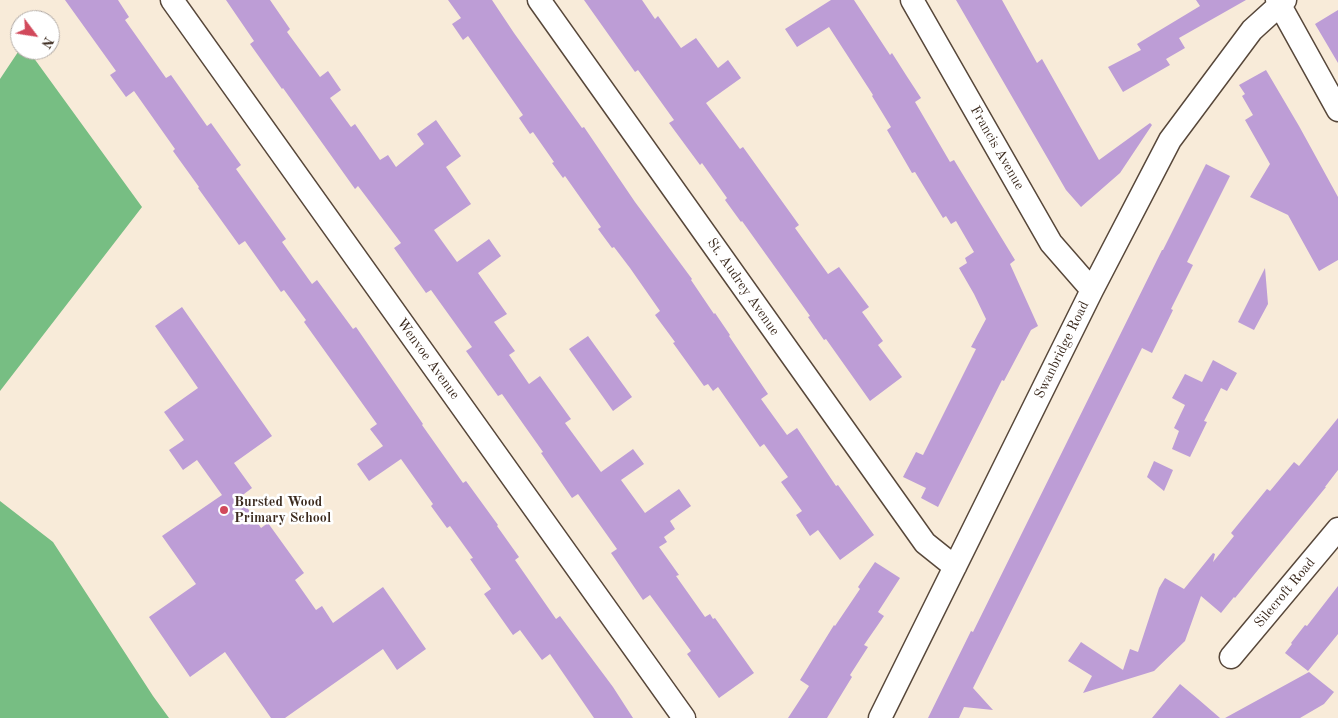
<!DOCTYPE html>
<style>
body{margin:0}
#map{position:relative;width:1338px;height:718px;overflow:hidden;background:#f8ebd9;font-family:"Old Standard TT",serif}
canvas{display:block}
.north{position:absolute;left:10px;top:10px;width:50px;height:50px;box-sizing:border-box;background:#fff;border:1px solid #b1aaa5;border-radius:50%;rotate:121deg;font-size:14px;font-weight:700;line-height:20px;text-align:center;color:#3b2a1e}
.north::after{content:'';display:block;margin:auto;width:18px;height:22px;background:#d1495b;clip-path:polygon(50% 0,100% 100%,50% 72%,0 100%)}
</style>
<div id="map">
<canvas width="1338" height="718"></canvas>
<div class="north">N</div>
</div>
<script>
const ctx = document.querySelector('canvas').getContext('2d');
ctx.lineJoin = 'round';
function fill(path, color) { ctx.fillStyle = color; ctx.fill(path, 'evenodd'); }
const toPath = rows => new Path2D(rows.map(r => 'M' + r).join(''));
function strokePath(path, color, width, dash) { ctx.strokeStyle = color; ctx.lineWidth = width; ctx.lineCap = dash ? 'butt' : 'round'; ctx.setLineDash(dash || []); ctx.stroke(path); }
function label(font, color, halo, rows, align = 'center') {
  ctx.font = font + ' "Old Standard TT",serif'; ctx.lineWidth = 5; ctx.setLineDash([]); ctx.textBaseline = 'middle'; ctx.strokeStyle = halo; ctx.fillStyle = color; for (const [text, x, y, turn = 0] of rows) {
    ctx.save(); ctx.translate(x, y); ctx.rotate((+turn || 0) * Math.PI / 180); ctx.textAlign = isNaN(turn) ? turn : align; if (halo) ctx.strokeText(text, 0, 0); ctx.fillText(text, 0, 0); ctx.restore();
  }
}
const forest = toPath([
 [20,49,28,50,142,207,0,391,0,79],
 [0,501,53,542,153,696,169,718,0,718]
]);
const building = toPath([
 [65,0,118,0,129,17,125,20,166,78,171,75,207,126,211,123,241,165,236,169,286,239,282,242,312,284,317,280,353,329,356,327,423,424,422,425,463,483,466,481,498,525,497,526,519,557,515,560,556,619,560,616,613,687,633,718,594,718,550,654,542,660,520,630,513,635,484,594,491,589,470,559,473,558,450,526,447,528,431,506,433,504,401,459,369,481,357,464,383,446,370,429,377,424,304,322,306,320,284,290,281,292,245,241,239,245,198,188,199,187,173,151,175,149,134,91,126,97,110,75,116,71],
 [226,0,270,0,290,29,287,32,320,77,328,71,341,90,330,98,351,127,355,124,380,160,388,155,396,167,424,144,417,134,436,120,461,156,446,167,471,204,434,230,457,262,489,239,501,256,478,273,507,314,494,322,515,351,509,355,529,384,540,376,571,419,565,423,601,472,633,449,644,464,621,480,645,513,679,489,691,506,670,521,675,529,664,537,667,542,659,547,679,575,676,576,705,617,710,614,713,619,715,618,754,673,719,698,687,654,691,651,650,595,643,600,611,553,617,549,578,494,572,498,541,453,543,452,502,394,498,396,466,351,472,347,431,290,426,293,394,248,401,243,358,186,355,189,283,88,282,89,250,44,254,41],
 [448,0,492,0,514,33,582,128,584,127,635,202,692,279,691,280,714,314,715,313,730,335,729,336,768,394,761,399,787,435,797,428,836,486,838,485,874,535,840,560,818,530,810,536,796,515,802,511,781,482,788,477,764,444,760,447,718,387,713,391,708,384,704,386,673,343,675,342,655,315,660,311,630,268,614,247,612,248,598,229,601,227,565,176,563,178,552,163,554,162,533,132,530,134,519,118,523,115,468,36,463,40,452,24,461,18],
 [584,0,642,0,655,19,658,16,681,48,696,38,718,68,728,60,741,78,706,103,740,149,743,147,799,225,795,228,828,274,839,267,869,307,862,312,883,341,878,345,902,377,870,401,826,339,824,340,808,317,810,316,742,221,741,222,725,200,727,198,702,163,700,165,669,123,674,120,638,70,635,72],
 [831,0,854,0,890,55,892,53,906,75,921,98,915,102,950,162,954,160,1015,260,1010,264,1038,326,1031,330,1004,381,1002,380,938,507,921,498,926,488,903,477,916,452,923,455,976,349,971,347,986,319,974,294,959,268,967,263,965,258,974,252,956,221,951,224,946,216,943,218,915,172,912,173,887,130,891,127,872,96,873,95,829,27,797,47,785,29],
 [956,0,1002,0,1037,63,1042,59,1099,160,1150,123,1152,125,1120,173,1081,207,1066,190],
 [1196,0,1246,0,1179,38,1185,48,1166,59,1170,65,1123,92,1108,67,1141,50,1137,44,1200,6],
 [1338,10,1338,63,1315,24],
 [1266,70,1299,126,1338,197,1338,260,1319,271,1288,215,1250,197,1270,164,1245,120,1253,115,1242,96,1245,94,1239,85],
 [1206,164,1230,176,1187,262,1193,265,1171,309,1173,310,1152,353,1142,348,973,688,993,710,964,707,959,718,928,718,971,631,973,632,1162,250,1163,250],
 [1265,268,1268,304,1254,330,1238,322],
 [182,307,272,436,234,463,252,488,240,497,261,528,268,523,304,573,295,580,316,610,322,606,333,623,383,587,426,649,397,670,383,649,285,718,271,718,225,652,190,677,149,617,196,584,162,536,222,495,197,460,183,470,169,450,184,440,164,412,198,388,155,326],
 [588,336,632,397,613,411,569,349],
 [1213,360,1237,373,1227,391,1221,388,1204,421,1207,422,1190,457,1172,449,1179,431,1174,428,1185,405,1172,398,1185,374,1202,382],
 [1338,418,1338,470,1325,487,1326,487,1235,598,1234,597,1221,613,1201,596,1185,641,1154,671,1083,693,1092,676,1068,661,1081,642,1123,670,1130,649,1138,652,1159,588,1165,578,1184,589,1213,553,1215,554,1213,562,1234,536,1231,533,1267,489,1270,491,1294,462,1299,466],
 [1154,461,1173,470,1164,491,1147,477],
 [875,562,900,578,878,612,884,616,864,645,868,647,850,675,852,677,827,718,788,718,809,686,800,680,834,625,835,626,860,589,858,587],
 [1338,586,1338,634,1308,671,1285,653,1292,644,1291,643,1305,625,1307,626],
 [1309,672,1334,692,1324,704,1300,718,1225,718],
 [1180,684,1198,699,1220,718,1152,718]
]);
const minor = toPath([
 [172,0,684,718],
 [539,0,925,543,955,567],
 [912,0,1051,243,1092,290],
 [1277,0,1338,110],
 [1231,657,1338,529],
 [880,718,1092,290,1170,140,1252,30,1285,0]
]);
const markers = [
 [224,510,5,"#d1495b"]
];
const streetNames = [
 ["Francis Avenue",997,148,60],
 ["St. Audrey Avenue",743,287,55],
 ["Swanbridge Road",1062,350,-64],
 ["Wenvoe Avenue",428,359,54],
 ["Silecroft Road",1285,593,-50]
];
const poiNames = [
 ["Bursted Wood",234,502],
 ["Primary School",234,518]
];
fill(forest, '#77be83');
fill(building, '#bd9dd6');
strokePath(minor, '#57473a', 25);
strokePath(minor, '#fff', 22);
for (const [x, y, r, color] of markers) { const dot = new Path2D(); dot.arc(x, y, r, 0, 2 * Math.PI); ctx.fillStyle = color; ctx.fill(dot); strokePath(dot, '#fff', 2); }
label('14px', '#3b2a1e', '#fff', streetNames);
label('bold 14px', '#3b2a1e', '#fff', poiNames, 'left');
</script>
